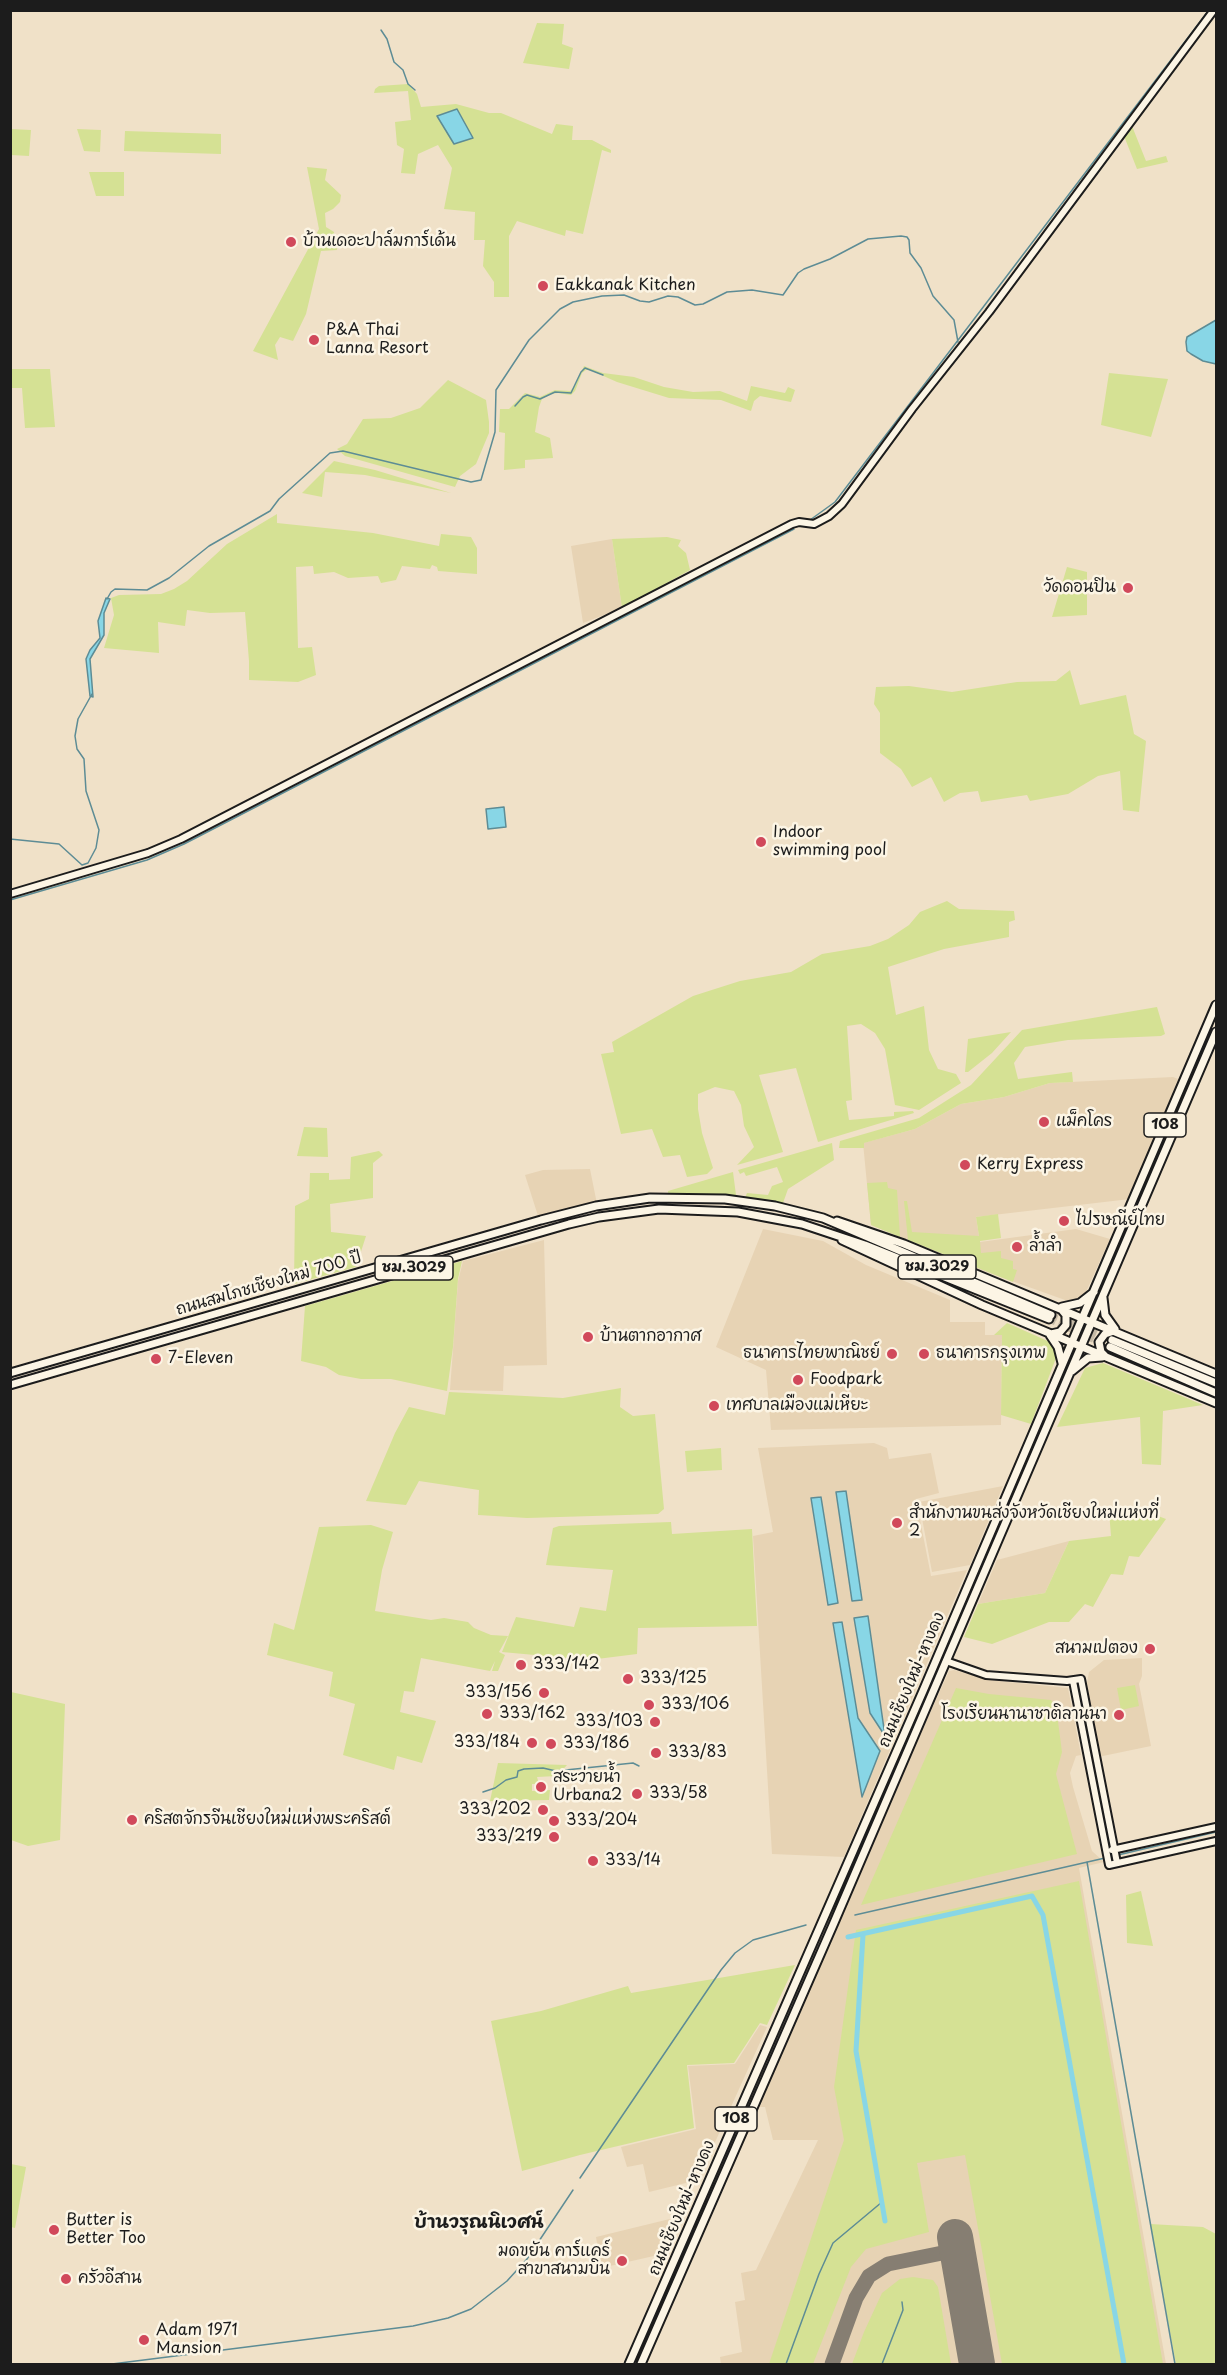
<!DOCTYPE html>
<meta charset="utf-8">
<style>
body{margin:0}
#map{position:relative;width:1227px;height:2375px;overflow:hidden;background:#f0e1c8;font-family:"Playpen Sans",sans-serif}
canvas{display:block}
.frame{position:absolute;inset:0;border:12px solid #1c1c1c;pointer-events:none}
</style>
<div id="map">
<canvas width="1227" height="2375"></canvas>
<div class="frame"></div>
</div>
<script>
const ctx = document.querySelector('canvas').getContext('2d');
ctx.lineJoin = 'round';
function fill(path, color) { ctx.fillStyle = color; ctx.fill(path, 'evenodd'); }
const toPath = rows => new Path2D(rows.map(r => 'M' + r).join(''));
function strokePath(path, color, width, dash) { ctx.strokeStyle = color; ctx.lineWidth = width; ctx.lineCap = dash ? 'butt' : 'round'; ctx.setLineDash(dash || []); ctx.stroke(path); }
function label(font, color, halo, rows, align = 'center') {
  ctx.font = font + ' "Playpen Sans","Playpen Sans Thai",sans-serif'; ctx.lineWidth = 5; ctx.setLineDash([]); ctx.textBaseline = 'middle'; ctx.strokeStyle = halo; ctx.fillStyle = color; for (const [text, x, y, turn = 0] of rows) {
    ctx.save(); ctx.translate(x, y); ctx.rotate((+turn || 0) * Math.PI / 180); ctx.textAlign = isNaN(turn) ? turn : align; if (halo) ctx.strokeText(text, 0, 0); ctx.fillText(text, 0, 0); ctx.restore();
  }
}
const built = toPath([
 [612,539,622,608,583,623,571,546],
 [1173,1077,1178,1079,1130,1199,976,1217,980,1242,1076,1229,1110,1239,1085,1294,1081,1299,1073,1301,1065,1300,984,1271,871,1225,863,1143,915,1129,961,1104,1004,1097,1050,1083],
 [590,1169,597,1204,539,1219,525,1175,543,1170],
 [763,1229,823,1241,866,1265,950,1300,950,1322,985,1322,985,1335,1002,1335,1001,1425,771,1430,766,1370,716,1347],
 [544,1240,547,1365,504,1366,503,1391,450,1390,458,1281,463,1261],
 [874,1443,887,1448,889,1459,931,1453,939,1493,916,1499,931,1576,967,1570,844,1857,772,1854,753,1536,773,1532,758,1448],
 [1003,1486,970,1565,932,1572,919,1502],
 [1069,1541,1045,1593,978,1604,997,1560],
 [1142,1658,1142,1676,1139,1684,1151,1746,1098,1757,1087,1683,1089,1672,1104,1660],
 [954,1670,988,1680,1068,1688,1081,1755,1076,1756,1070,1773,1073,1787,1092,1851,1104,1862,1079,1868,1166,2364,721,2364,720,2357,742,2352,735,2302,745,2300,741,2273,756,2270,818,2140,773,2140,765,2107,759,2107,875,1834,949,1671],
 [760,2025,767,2027,698,2180,649,2192,643,2164,627,2167,621,2147,696,2129,688,2066,735,2064],
 [682,2216,667,2253,601,2268,596,2237]
]);
const green = toPath([
 [537,23,564,24,562,44,573,48,569,69,523,63],
 [408,84,417,94,421,107,456,104,489,113,501,113,552,134,556,124,573,126,572,140,592,140,611,150,611,153,602,150,583,234,566,230,565,236,517,221,509,236,509,297,494,297,494,282,483,266,485,240,474,240,475,212,444,209,452,168,438,145,418,154,415,174,401,173,404,149,397,145,395,122,411,120,408,91,374,93,375,89,379,86],
 [1132,126,1146,161,1166,156,1168,162,1137,169,1124,136],
 [11,129,31,130,29,156,11,155],
 [77,129,101,130,100,152,84,151],
 [125,131,221,134,221,154,124,151],
 [307,167,327,169,325,180,341,195,340,202,333,209,325,213,326,227,334,232,337,250,321,251,306,314,293,341,280,337,275,345,278,360,253,351,319,229],
 [89,172,124,172,124,196,96,196],
 [584,366,603,373,634,377,664,387,693,392,720,391,747,401,751,386,785,393,788,387,795,390,791,402,760,396,754,401,751,411,721,400,669,398,617,382,590,370,586,370,582,373,575,391,571,395,558,393,550,394,542,399,539,407,535,432,550,438,553,458,525,460,525,468,504,470,505,433,499,432,500,409,509,409,525,393,540,397,555,390,570,391,575,386],
 [11,369,50,369,55,427,25,428,22,388,11,388],
 [1109,373,1168,379,1151,437,1101,425],
 [448,380,486,400,489,422,489,433,476,464,460,476,455,487,345,456,337,449,347,444,363,419,391,418,420,408],
 [334,461,375,470,451,493,365,475,325,472,322,497,302,493],
 [277,514,277,523,373,533,439,546,441,534,471,537,477,548,477,574,438,571,437,567,432,565,430,569,402,566,396,580,381,583,378,576,348,578,334,572,314,574,313,566,296,567,298,648,312,647,316,675,298,682,249,680,249,661,245,612,210,613,187,610,185,626,158,622,159,653,104,648,114,615,111,598,119,595,161,594,174,589,187,581,227,544],
 [667,537,681,540,678,546,686,553,690,570,622,608,612,539],
 [1067,567,1087,572,1087,615,1052,617],
 [1070,670,1080,705,1126,695,1134,734,1146,741,1139,812,1123,810,1120,771,1098,776,1068,794,1030,801,1027,795,981,802,978,791,960,793,944,802,931,777,912,787,901,769,880,753,880,713,874,704,876,687,909,686,952,692,1017,682,1056,681],
 [947,901,959,909,1014,911,1015,920,1009,922,1009,937,944,949,888,967,896,1015,924,1006,929,1050,938,1069,956,1074,961,1083,919,1110,895,1105,885,1049,875,1033,861,1024,847,1026,852,1100,846,1101,849,1120,894,1116,894,1112,913,1111,914,1113,818,1142,796,1068,759,1075,783,1152,737,1165,754,1147,744,1126,741,1105,734,1091,715,1087,698,1094,698,1109,702,1133,713,1168,707,1174,687,1177,680,1155,663,1157,652,1129,621,1134,601,1054,614,1052,612,1042,693,996,740,981,791,972,822,954,870,946,888,939,909,925,920,912],
 [1157,1007,1165,1034,1161,1036,1068,1040,1025,1047,1014,1063,1018,1079,1072,1072,1073,1082,1050,1083,1004,1097,961,1104,915,1129,864,1143,864,1148,839,1148,840,1141,919,1118,971,1085,1022,1030],
 [1011,1032,992,1053,968,1072,965,1072,968,1039],
 [304,1127,327,1128,328,1157,297,1156],
 [832,1143,834,1160,788,1189,783,1203,745,1198,747,1193,768,1195,772,1186,783,1182,777,1167,746,1176,744,1172,740,1174,738,1170],
 [379,1151,383,1155,373,1163,373,1198,330,1204,331,1232,366,1236,356,1267,294,1284,295,1206,309,1199,310,1173,329,1173,329,1180,350,1179,351,1157],
 [733,1172,736,1195,668,1194,668,1191],
 [887,1182,888,1188,897,1190,900,1237,871,1225,867,1183],
 [904,1201,907,1201,912,1232,979,1236,976,1217,998,1214,1001,1238,980,1241,981,1253,1001,1251,1001,1258,1013,1261,1013,1269,1017,1270,1013,1282,908,1240],
 [462,1261,458,1279,453,1347,447,1391,391,1379,361,1379,339,1375,326,1367,301,1361,305,1306],
 [1007,1323,1050,1342,1055,1351,1056,1358,1031,1424,1001,1415,1002,1335,994,1335],
 [1103,1363,1203,1405,1163,1411,1161,1465,1142,1464,1140,1417,1057,1427,1085,1368],
 [621,1388,620,1407,633,1416,655,1414,664,1509,658,1514,527,1518,478,1515,479,1490,419,1481,406,1505,366,1501,395,1433,409,1407,445,1415,449,1392,563,1398],
 [721,1448,722,1470,687,1472,685,1451],
 [1140,1509,1166,1519,1139,1557,1129,1556,1123,1575,1111,1574,1093,1607,1085,1604,1069,1622,1049,1622,992,1644,964,1637,978,1604,1045,1593,1069,1541,1111,1536,1109,1511],
 [671,1522,672,1534,752,1529,757,1626,638,1628,637,1654,589,1660,502,1652,516,1617,574,1627,580,1607,606,1611,613,1570,546,1565,553,1528,559,1526],
 [371,1525,393,1532,382,1570,375,1611,431,1620,444,1618,468,1622,474,1628,491,1635,508,1636,499,1652,505,1655,498,1671,492,1671,495,1661,490,1671,421,1658,414,1692,404,1691,400,1712,436,1721,422,1763,397,1756,394,1770,343,1755,355,1704,329,1696,333,1672,267,1655,274,1623,294,1630,319,1527],
 [1135,1685,1139,1706,1121,1710,1117,1688],
 [956,1688,989,1694,1051,1700,1056,1706,1062,1752,1056,1774,1077,1854,861,1905],
 [11,1692,65,1704,60,1840,28,1846,11,1840],
 [498,1763,567,1765,557,1776,537,1777,539,1784,532,1784,532,1791,550,1790,549,1800,490,1801],
 [1079,1881,1163,2364,1002,2364,965,2155,917,2163,929,2232,866,2249,851,2267,813,2364,769,2364,844,2140,834,2087,856,1930],
 [1141,1891,1153,1946,1127,1943,1126,1895],
 [795,1965,767,2025,760,2023,734,2063,687,2065,694,2128,580,2155,522,2171,491,2021,541,2011,628,1986,631,1993],
 [11,2164,26,2167,15,2228,11,2227],
 [1150,2224,1203,2227,1216,2234,1216,2364,1176,2364],
 [913,2277,933,2280,938,2287,951,2364,852,2364,864,2332,882,2293,900,2279]
]);
const water = toPath([
 [457,109,473,138,454,144,437,116,457,109],
 [1216,320,1216,364,1203,361,1191,354,1187,351,1186,342,1187,337,1216,320],
 [106,598,110,599,104,613,104,635,90,659,93,697,90,696,86,659,90,650,100,638,98,621,106,598],
 [504,807,506,827,488,829,486,809,504,807],
 [846,1491,862,1600,852,1601,836,1492,846,1491],
 [821,1497,838,1603,828,1605,811,1498,821,1497],
 [868,1616,885,1736,870,1713,854,1618,868,1616],
 [842,1622,858,1718,880,1751,862,1797,833,1623,842,1622]
]);
const stream = toPath([
 [381,30,387,39,394,62,403,70,408,84,415,90],
 [515,406,523,397,527,395,540,399,555,392,571,393,581,372,585,368,603,375],
 [810,520,835,502,1209,10],
 [107,599,111,592,115,589,147,590,169,578,209,546,270,511,279,499,330,453,343,451,471,482,481,480,495,432,496,390,529,340,560,309,573,302,602,296,624,295,640,301,649,302,668,296,678,297,695,305,703,304,727,292,752,290,783,295,798,273,804,269,830,259,868,239,901,236,907,237,909,240,910,253,921,268,933,296,954,320,958,342],
 [10,839,59,844,82,865,88,863,96,848,99,830,86,791,84,759,77,749,75,736,78,719,92,694],
 [10,900,147,860,184,844,794,529],
 [483,1792,495,1788,506,1780,517,1777,518,1771,524,1769,543,1768,556,1771,633,1763,639,1766],
 [1118,1855,1216,1832],
 [1087,1862,1175,2364],
 [855,1915,1105,1858],
 [580,2178,721,1970,735,1953,753,1940,806,1925],
 [112,2364,413,2326,448,2318,471,2309,507,2281,527,2259,573,2190],
 [786,2364,819,2274,833,2243,882,2202],
 [882,2364,903,2310,902,2302]
]);
const canal = toPath([
 [863,1935,856,2051,885,2221],
 [848,1937,1032,1896,1043,1915,1124,2364]
]);
const taxiway = toPath([
 [832,2364,856,2298,869,2276,888,2264,957,2250]
]);
const runway = toPath([
 [955,2237,977,2364]
]);
const primaryTunnel = toPath([
 [1051,1315,1112,1340],
 [1049,1319,1110,1347]
]);
const secondary = toPath([
 [10,894,148,853,181,839,792,524,799,522,814,524,829,516,842,504,912,409,989,312,1214,10],
 [946,1661,986,1675,1067,1681,1081,1679,1117,1863],
 [1073,1681,1109,1865,1216,1841],
 [1112,1850,1216,1827]
]);
const primary = toPath([
 [837,1221,904,1244,1216,1374],
 [842,1240,982,1305,1216,1403],
 [1103,1298,1105,1315,1115,1329],
 [1062,1307,1080,1303,1094,1292],
 [1051,1334,1060,1332,1066,1325,1066,1315,1061,1309],
 [1050,1335,1058,1347,1062,1363],
 [1112,1340,1216,1383],
 [1110,1347,1216,1393],
 [1105,1356,1101,1352,1099,1342,1105,1334,1114,1331],
 [1072,1371,1088,1358,1102,1357],
 [10,1373,541,1220,596,1206,650,1198,725,1199,775,1206,823,1218,1051,1315],
 [10,1385,569,1224,599,1217,659,1209,738,1212,802,1224,865,1245,1049,1319],
 [629,2364,923,1691,1216,1005],
 [641,2364,833,1925,1216,1032]
]);
const markers = [
 [291,242,6,"#d1495b"],
 [543,286,6,"#d1495b"],
 [314,340,6,"#d1495b"],
 [1128,588,6,"#d1495b"],
 [761,842,6,"#d1495b"],
 [1044,1122,6,"#d1495b"],
 [965,1165,6,"#d1495b"],
 [1064,1221,6,"#d1495b"],
 [1017,1247,6,"#d1495b"],
 [588,1337,6,"#d1495b"],
 [892,1354,6,"#d1495b"],
 [924,1354,6,"#d1495b"],
 [156,1359,6,"#d1495b"],
 [798,1380,6,"#d1495b"],
 [714,1406,6,"#d1495b"],
 [897,1523,6,"#d1495b"],
 [1150,1649,6,"#d1495b"],
 [521,1665,6,"#d1495b"],
 [628,1679,6,"#d1495b"],
 [544,1693,6,"#d1495b"],
 [649,1705,6,"#d1495b"],
 [487,1714,6,"#d1495b"],
 [1119,1715,6,"#d1495b"],
 [655,1722,6,"#d1495b"],
 [532,1743,6,"#d1495b"],
 [551,1744,6,"#d1495b"],
 [656,1753,6,"#d1495b"],
 [541,1787,6,"#d1495b"],
 [637,1794,6,"#d1495b"],
 [543,1810,6,"#d1495b"],
 [132,1820,6,"#d1495b"],
 [554,1821,6,"#d1495b"],
 [554,1837,6,"#d1495b"],
 [593,1861,6,"#d1495b"],
 [54,2230,6,"#d1495b"],
 [622,2261,6,"#d1495b"],
 [66,2279,6,"#d1495b"],
 [144,2340,6,"#d1495b"]
];
const shields = [
 [1165,1125,42],
 [937,1267,78],
 [414,1268,78],
 [736,2119,42]
];
const shieldNames = [
 ["108",1165,1125],
 ["ชม.3029",937,1267],
 ["ชม.3029",414,1268],
 ["108",736,2119]
];
const poiNames = [
 ["บ้านเดอะปาล์มการ์เด้น",303,242],
 ["Eakkanak Kitchen",555,286],
 ["P&A Thai",326,331],
 ["Lanna Resort",326,349],
 ["วัดดอนปิน",1116,588,"right"],
 ["Indoor",773,833],
 ["swimming pool",773,851],
 ["แม็คโคร",1056,1122],
 ["Kerry Express",977,1165],
 ["ไปรษณีย์ไทย",1076,1221],
 ["ล้ำลำ",1029,1247],
 ["บ้านตากอากาศ",600,1337],
 ["ธนาคารไทยพาณิชย์",880,1354,"right"],
 ["ธนาคารกรุงเทพ",936,1354],
 ["7-Eleven",168,1359],
 ["Foodpark",810,1380],
 ["เทศบาลเมืองแม่เหียะ",726,1406],
 ["สำนักงานขนส่งจังหวัดเชียงใหม่แห่งที่",909,1514],
 ["2",909,1532],
 ["สนามเปตอง",1138,1649,"right"],
 ["333/142",533,1665],
 ["333/125",640,1679],
 ["333/156",532,1693,"right"],
 ["333/106",661,1705],
 ["333/162",499,1714],
 ["โรงเรียนนานาชาติลานนา",1107,1715,"right"],
 ["333/103",643,1722,"right"],
 ["333/184",520,1743,"right"],
 ["333/186",563,1744],
 ["333/83",668,1753],
 ["สระว่ายน้ำ",553,1778],
 ["Urbana2",553,1796],
 ["333/58",649,1794],
 ["333/202",531,1810,"right"],
 ["คริสตจักรจีนเชียงใหม่แห่งพระคริสต์",144,1820],
 ["333/204",566,1821],
 ["333/219",542,1837,"right"],
 ["333/14",605,1861],
 ["Butter is",66,2221],
 ["Better Too",66,2239],
 ["มดขยัน คาร์แคร์",610,2252,"right"],
 ["สาขาสนามบิน",610,2270,"right"],
 ["ครัวอีสาน",78,2279],
 ["Adam 1971",156,2331],
 ["Mansion",156,2349]
];
const streetNames = [
 ["ถนนสมโภชเชียงใหม่ 700 ปี",269,1284,-16],
 ["ถนนเชียงใหม่-หางดง",912,1680,-67],
 ["ถนนเชียงใหม่-หางดง",682,2208,-67]
];
const neighbourhoodNames = [
 ["บ้านวรุณนิเวศน์",479,2223]
];
fill(built, '#e7d3b4');
fill(green, '#d5e194');
fill(water, '#88d6e6');
strokePath(water, '#5d8c95', 1.5);
strokePath(stream, '#5d8c95', 1.5);
strokePath(canal, '#88d6e6', 5);
strokePath(taxiway, '#867e72', 15);
strokePath(runway, '#867e72', 36);
strokePath(primaryTunnel, '#c6baa6', 7, [7, 3.5]);
strokePath(secondary, '#1c1c1c', 10);
strokePath(primary, '#1c1c1c', 11);
strokePath(secondary, '#fcf5e5', 6);
strokePath(primary, '#fcf5e5', 7);
for (const [x, y, r, color] of markers) { const dot = new Path2D(); dot.arc(x, y, r, 0, 2 * Math.PI); ctx.fillStyle = color; ctx.fill(dot); strokePath(dot, '#fcf5e5', 2); }
for (const [x, y, w] of shields) { const box = new Path2D(); box.roundRect(x - w / 2, y - 12, w, 24, 4.5); ctx.fillStyle = '#fcf5e5'; ctx.fill(box); strokePath(box, '#1c1c1c', 1.5); }
label('bold 15px', '#1c1c1c', null, shieldNames);
label('16px', '#1c1c1c', '#fcf5e5', poiNames, 'left');
label('16px', '#1c1c1c', '#fcf5e5', streetNames);
label('bold 18px', '#1c1c1c', '#fcf5e5', neighbourhoodNames);
</script>
